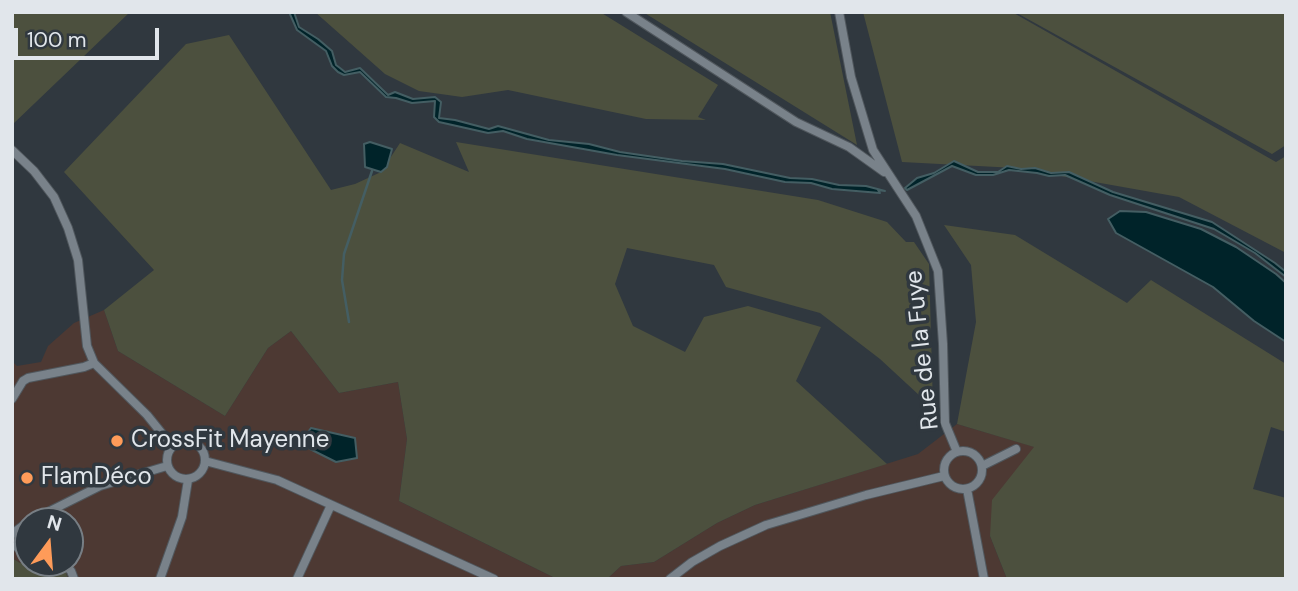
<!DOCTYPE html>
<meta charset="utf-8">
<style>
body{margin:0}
#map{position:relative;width:1298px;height:591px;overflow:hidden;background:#30383f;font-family:"DM Sans",sans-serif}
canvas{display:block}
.frame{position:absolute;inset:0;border:14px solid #e1e6eb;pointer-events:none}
.north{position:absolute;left:14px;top:507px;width:70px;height:70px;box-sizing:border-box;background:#30383f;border:2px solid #777e84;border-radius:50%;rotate:16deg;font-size:19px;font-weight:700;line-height:28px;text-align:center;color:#e1e6eb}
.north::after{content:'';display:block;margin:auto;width:24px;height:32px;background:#fe9b59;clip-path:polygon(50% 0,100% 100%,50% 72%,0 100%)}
.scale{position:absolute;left:14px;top:28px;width:145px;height:32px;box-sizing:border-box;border:4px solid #e1e6eb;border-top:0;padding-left:9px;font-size:21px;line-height:24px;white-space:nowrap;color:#e1e6eb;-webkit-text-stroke:5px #30383f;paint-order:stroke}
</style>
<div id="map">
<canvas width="1298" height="591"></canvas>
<div class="frame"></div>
<div class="north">N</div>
<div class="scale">100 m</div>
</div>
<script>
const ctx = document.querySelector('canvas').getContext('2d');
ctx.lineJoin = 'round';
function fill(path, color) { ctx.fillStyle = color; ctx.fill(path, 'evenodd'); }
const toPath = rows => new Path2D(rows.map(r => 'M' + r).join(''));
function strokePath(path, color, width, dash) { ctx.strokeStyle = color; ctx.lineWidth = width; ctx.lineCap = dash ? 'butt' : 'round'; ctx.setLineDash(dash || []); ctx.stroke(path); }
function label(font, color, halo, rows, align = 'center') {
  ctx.font = font + ' "DM Sans",sans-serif'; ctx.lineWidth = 7; ctx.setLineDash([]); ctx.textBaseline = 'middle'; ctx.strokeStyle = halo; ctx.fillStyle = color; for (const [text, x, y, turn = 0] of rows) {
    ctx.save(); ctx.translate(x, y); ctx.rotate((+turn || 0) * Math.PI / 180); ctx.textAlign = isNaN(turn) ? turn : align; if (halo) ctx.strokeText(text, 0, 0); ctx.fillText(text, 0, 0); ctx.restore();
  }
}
const commercial = toPath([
 [104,310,118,351,225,416,268,348,291,331,339,393,398,382,407,439,399,501,557,579,68,579,65,570,56,563,70,563,70,521,28,521,28,562,20,563,12,558,12,361,17,366,41,362,48,346,74,323],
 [957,424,1035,447,990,536,1007,579,607,579,621,566,654,562,717,523,755,505,918,454]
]);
const green = toPath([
 [12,12,130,12,12,125],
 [315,12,600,12,718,85,698,117,706,120,646,119,508,90,462,97,419,91,385,74],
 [643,12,830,12,857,145],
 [863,12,1012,12,1276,162,1286,156,1286,253,1179,197,1016,168,902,162],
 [1015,12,1286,12,1286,145,1272,154],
 [229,35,331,190,355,184,381,172,400,143,469,172,456,142,818,200,887,222,906,242,914,242,929,264,933,408,880,359,820,313,726,287,714,265,627,248,615,284,633,326,685,352,704,317,748,306,821,327,796,381,887,464,755,505,717,523,654,562,621,566,607,579,557,579,399,501,407,439,398,382,339,393,291,331,268,348,225,416,118,351,104,310,154,270,64,172,186,44],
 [944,225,1015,235,1127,303,1151,280,1286,364,1286,432,1271,427,1253,489,1286,498,1286,579,1007,579,990,536,992,500,1034,447,957,424,976,322,971,265],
 [12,558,20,563,56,563,65,570,68,579,12,579]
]);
const water = toPath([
 [289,12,294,12,299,27,318,39,332,51,336,65,340,68,345,72,360,68,388,95,395,92,413,99,435,97,441,102,439,118,455,120,489,129,498,126,549,140,589,144,620,152,682,161,723,164,790,178,812,179,839,185,866,186,885,191,878,190,880,193,832,189,811,183,785,182,725,169,617,155,527,139,503,131,488,133,439,122,434,117,435,101,412,103,396,98,386,97,360,72,344,75,338,72,332,66,326,51,297,30,289,12],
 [370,142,392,149,387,167,381,172,365,167,364,144,370,142],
 [954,161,978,172,998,172,1007,166,1021,169,1035,168,1051,173,1069,172,1113,192,1212,222,1275,263,1286,272,1286,277,1255,253,1214,229,1110,195,1065,175,1049,176,1037,173,1009,170,993,175,976,175,952,166,907,190,905,188,917,178,934,173,954,161],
 [1120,211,1146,212,1201,229,1236,247,1276,274,1286,283,1286,342,1254,321,1213,287,1116,233,1108,219,1120,211],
 [311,428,355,438,357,458,336,462,310,449,305,443,305,436,311,428]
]);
const stream = toPath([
 [349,322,342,280,344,254,372,171]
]);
const minor = toPath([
 [626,12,796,122,849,147,884,172],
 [839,12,851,77,873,150,916,216,938,271,943,344,945,423,957,452],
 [12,150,34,171,54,197,68,228,78,260,87,346,94,363,84,367,28,378,23,381,12,399],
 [94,363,147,415,172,446],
 '167 460a19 19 0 1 1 38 0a19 19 0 1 1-38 0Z',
 '944 470a19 19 0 1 1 38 0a19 19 0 1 1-38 0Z',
 [205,461,277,480,494,579],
 [982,466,1016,449],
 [967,489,984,579],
 [30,521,100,486,167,466],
 [12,534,28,522],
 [12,546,28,548],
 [63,563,71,571,74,579],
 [160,579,182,517,188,480],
 [297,579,331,505],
 [670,579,692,562,720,546,766,525,866,495,944,476]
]);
const markers = [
 [117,441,7,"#fe9b59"],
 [27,478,7,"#fe9b59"]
];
const streetNames = [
 ["Rue de la Fuye",923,350,-96]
];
const poiNames = [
 ["CrossFit Mayenne",131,441],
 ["FlamDéco",41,478]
];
fill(commercial, '#4d3933');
fill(green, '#4c503e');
fill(water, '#002329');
strokePath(water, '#445e63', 2);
strokePath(stream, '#445e63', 2.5);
strokePath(minor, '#50575d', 10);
strokePath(minor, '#79828a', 8);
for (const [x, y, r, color] of markers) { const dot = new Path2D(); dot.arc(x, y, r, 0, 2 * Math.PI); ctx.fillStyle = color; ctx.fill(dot); strokePath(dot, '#30383f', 2.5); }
label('24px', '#e1e6eb', '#30383f', streetNames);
label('24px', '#e1e6eb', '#30383f', poiNames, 'left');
</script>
